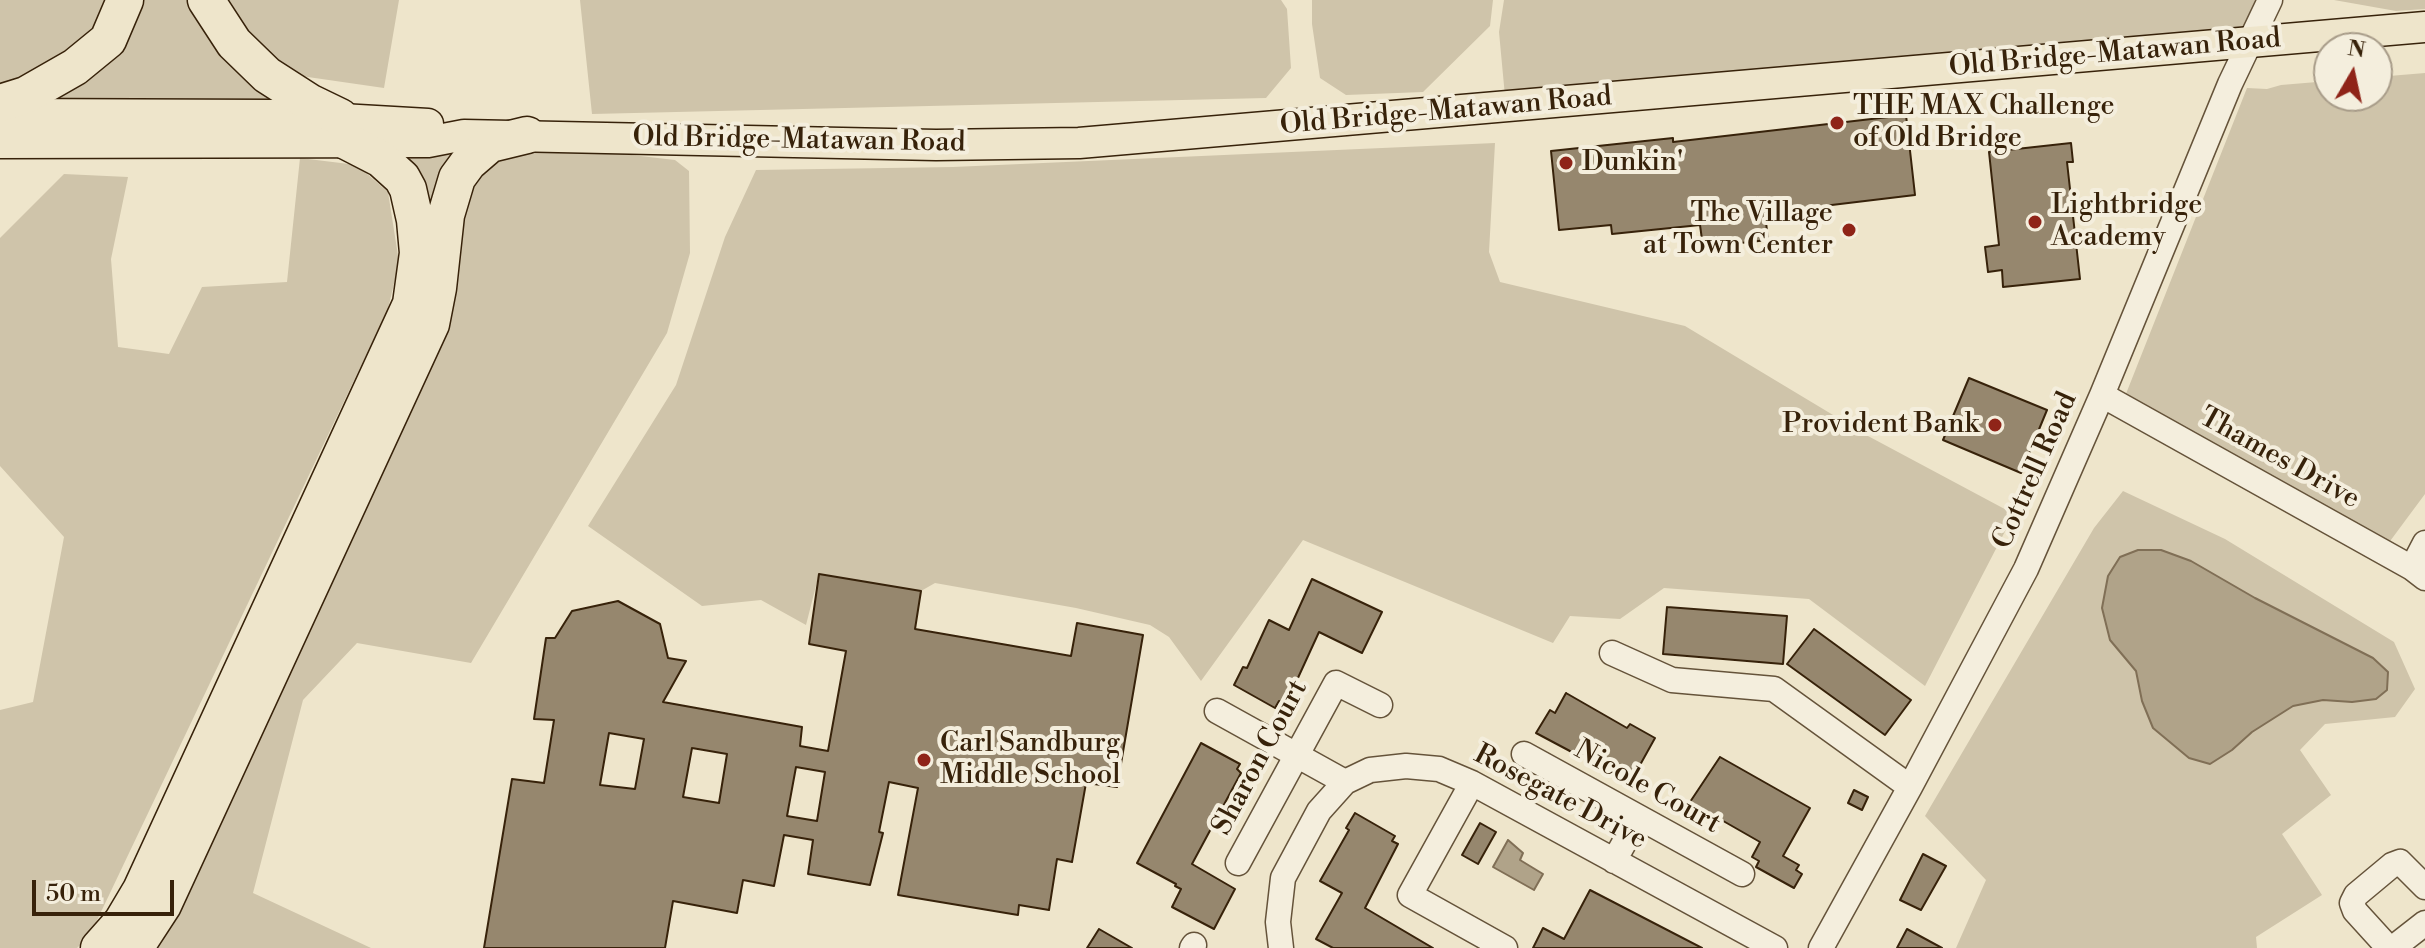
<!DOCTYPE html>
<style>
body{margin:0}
#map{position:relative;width:2425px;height:948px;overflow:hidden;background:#eee5cb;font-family:"Libre Bodoni",serif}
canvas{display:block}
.north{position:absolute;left:2313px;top:32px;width:80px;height:80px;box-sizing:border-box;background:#f4eedd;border:2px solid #a89c89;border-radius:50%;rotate:9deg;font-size:22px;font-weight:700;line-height:32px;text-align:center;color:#37220a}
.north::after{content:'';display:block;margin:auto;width:28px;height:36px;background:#8f2418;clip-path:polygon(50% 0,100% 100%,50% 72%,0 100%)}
.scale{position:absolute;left:32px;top:880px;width:142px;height:36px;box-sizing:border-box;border:4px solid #37220a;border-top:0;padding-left:10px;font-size:24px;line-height:28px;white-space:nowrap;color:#37220a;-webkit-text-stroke:6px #f4eedd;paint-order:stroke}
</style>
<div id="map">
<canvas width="2425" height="948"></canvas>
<div class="north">N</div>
<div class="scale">50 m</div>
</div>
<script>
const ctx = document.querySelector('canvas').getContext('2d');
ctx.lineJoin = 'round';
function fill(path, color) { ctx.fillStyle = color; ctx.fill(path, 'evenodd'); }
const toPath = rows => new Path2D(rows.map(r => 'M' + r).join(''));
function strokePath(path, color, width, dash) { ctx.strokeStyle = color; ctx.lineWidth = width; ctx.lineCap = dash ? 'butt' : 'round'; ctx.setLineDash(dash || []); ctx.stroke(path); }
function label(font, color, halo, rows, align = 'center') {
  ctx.font = font + ' "Libre Bodoni",serif'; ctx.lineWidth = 8; ctx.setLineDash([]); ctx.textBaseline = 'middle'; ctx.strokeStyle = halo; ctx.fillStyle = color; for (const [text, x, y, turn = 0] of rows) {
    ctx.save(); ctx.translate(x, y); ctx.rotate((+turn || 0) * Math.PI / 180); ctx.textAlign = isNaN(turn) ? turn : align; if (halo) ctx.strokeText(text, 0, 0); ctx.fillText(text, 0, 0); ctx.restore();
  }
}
const green = toPath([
 [0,0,114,0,77,51,0,93],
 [137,0,195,0,275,99,38,102],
 [221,0,399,0,384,88,294,75,227,10],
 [580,0,1281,0,1287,9,1291,68,1266,98,592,114],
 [1312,0,1493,0,1490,26,1423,92,1346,95,1320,78,1312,24],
 [1504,0,2265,0,2250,41,1506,107,1499,32],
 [2334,0,2425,0,2425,9,2396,11],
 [2425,73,2425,494,2379,556,2118,414,2247,88,2267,89,2281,85,2329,81,2329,96,2377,96,2377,77],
 [1495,143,1489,252,1500,282,1685,326,1868,436,2014,514,1925,686,1809,599,1664,588,1620,619,1570,616,1553,643,1303,540,1201,681,1169,637,1150,625,1076,608,935,583,921,591,819,574,806,625,761,600,702,606,588,526,676,385,725,237,756,170,953,167],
 [597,151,675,160,689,171,690,253,667,333,471,663,357,643,303,700,253,893,371,948,155,948,466,189,483,168,522,152],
 [467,152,433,218,402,156],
 [300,158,357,165,388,192,399,262,388,309,90,935,77,948,0,948,0,710,33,702,64,537,0,466,0,238,64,174,128,177,111,259,118,347,169,354,202,287,287,282],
 [2123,491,2225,539,2394,642,2415,689,2395,717,2325,724,2300,750,2331,795,2282,834,2322,895,2256,937,2257,948,1956,948,1986,880,1925,816,2094,528],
 [2138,550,2161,550,2191,561,2255,598,2373,658,2388,672,2387,690,2352,702,2323,700,2293,706,2252,732,2232,750,2142,701,2120,557]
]);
const water = toPath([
 [2138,550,2161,550,2191,561,2255,598,2373,658,2388,672,2387,690,2376,699,2352,702,2323,700,2293,706,2252,732,2232,750,2210,764,2189,758,2153,728,2142,701,2136,671,2110,640,2102,608,2108,576,2120,557,2138,550],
 [1508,840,1523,853,1520,860,1543,874,1534,890,1493,867,1508,840]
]);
const building = toPath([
 [1906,115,1915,195,1765,213,1768,240,1703,247,1700,225,1612,234,1611,225,1559,230,1551,151,1673,138,1673,142,1906,115],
 [2071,143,2073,162,2067,162,2080,279,2003,287,2002,270,1988,272,1985,247,1999,245,1989,152,2071,143],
 [1969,378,2047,410,2021,473,1943,440,1969,378],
 [819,574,921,591,915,629,1071,656,1077,623,1143,635,1117,787,1086,783,1072,862,1057,859,1049,910,1019,905,1018,915,898,895,918,788,889,782,879,832,883,833,870,885,808,874,813,840,784,835,774,886,743,880,737,913,673,901,665,948,484,948,512,779,544,783,554,720,534,719,546,638,555,638,572,611,618,601,660,624,668,658,686,661,663,702,802,727,800,746,828,751,846,651,809,644,819,574],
 [609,733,644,739,635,789,600,785,609,733],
 [692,748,727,754,719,803,683,797,692,748],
 [796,767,825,772,817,821,787,816,796,767],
 [1312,579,1382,612,1362,653,1319,632,1286,704,1279,701,1275,708,1234,685,1243,667,1247,668,1269,620,1289,630,1312,579],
 [1667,607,1787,616,1783,664,1663,654,1667,607],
 [1814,629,1911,700,1885,735,1787,664,1814,629],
 [1566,693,1627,728,1630,724,1655,738,1630,783,1536,733,1550,710,1555,713,1566,693],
 [1201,743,1240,764,1237,769,1241,773,1192,864,1235,889,1214,929,1172,907,1181,889,1175,886,1176,884,1137,863,1201,743],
 [1720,757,1810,808,1783,856,1799,865,1796,870,1802,874,1794,888,1756,867,1759,861,1752,857,1760,842,1690,802,1720,757],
 [1854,790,1868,797,1862,810,1848,803,1854,790],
 [1355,813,1395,836,1392,841,1398,844,1365,908,1433,948,1333,948,1316,939,1342,893,1320,881,1349,830,1346,828,1355,813],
 [1480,823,1496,832,1478,864,1462,855,1480,823],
 [1923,854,1946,866,1921,910,1900,900,1923,854],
 [1590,890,1702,948,1533,948,1543,928,1564,939,1590,890],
 [1099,929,1132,948,1087,948,1099,929],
 [1907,929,1942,948,1897,948,1907,929]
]);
const minor = toPath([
 [2102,395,2412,568,2425,578],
 [2412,568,2425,543],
 [1612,653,1672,680,1774,689,1910,787],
 [1217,711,1345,782],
 [1524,754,1742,874],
 [1472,783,1410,895,1505,948],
 [1614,861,1638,818],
 [1238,863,1336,683,1380,705],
 [1192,948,1194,945],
 [1281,948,1278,922,1283,878,1319,811,1345,782,1370,770,1406,766,1439,769,1472,783,1775,948],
 [1821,948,1910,787,2026,569,2102,395,2230,84,2270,0],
 [2392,948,2386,945,2355,911,2352,903,2356,895,2392,865,2400,862,2425,887],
 [2393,948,2425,923]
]);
const major = toPath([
 [0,114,272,115,428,124],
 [0,143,428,142,464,135,936,145,1079,143,2425,27]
]);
const highway = toPath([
 [206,0,234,43,267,75,309,102,340,117],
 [0,103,26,95,75,67,108,40,125,0],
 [99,948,122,922,141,890,411,304,418,253,415,220,408,189,402,178,381,159,346,141],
 [135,948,163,905,431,324,438,288,446,215,457,178,468,163,490,144,527,135]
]);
const markers = [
 [1837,123,8,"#8f2418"],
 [1566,163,8,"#8f2418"],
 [2035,222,8,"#8f2418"],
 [1849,230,8,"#8f2418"],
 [1995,425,8,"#8f2418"],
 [924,760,8,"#8f2418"]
];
const streetNames = [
 ["Old Bridge-Matawan Road",2115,54,-5],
 ["Old Bridge-Matawan Road",1446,112,-5],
 ["Old Bridge-Matawan Road",799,141,1],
 ["Thames Drive",2279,459,29],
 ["Cottrell Road",2036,471,-66],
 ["Sharon Court",1261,758,-62],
 ["Nicole Court",1647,788,29],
 ["Rosegate Drive",1560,798,28]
];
const poiNames = [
 ["THE MAX Challenge",1853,107],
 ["of Old Bridge",1853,139],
 ["Dunkin'",1582,163],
 ["Lightbridge",2051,206],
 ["Academy",2051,238],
 ["The Village",1833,214,"right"],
 ["at Town Center",1833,246,"right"],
 ["Provident Bank",1979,425,"right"],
 ["Carl Sandburg",940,744],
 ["Middle School",940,776]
];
fill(green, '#cfc4aa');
fill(water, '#b0a389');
strokePath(water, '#806f56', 2);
fill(building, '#96876e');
strokePath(building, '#37220a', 2);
strokePath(minor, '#65533a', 27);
strokePath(major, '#37220a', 33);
strokePath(highway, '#37220a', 39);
strokePath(minor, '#f4eedd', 24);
strokePath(major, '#eee5cb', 30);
strokePath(highway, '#eee5cb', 36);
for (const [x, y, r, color] of markers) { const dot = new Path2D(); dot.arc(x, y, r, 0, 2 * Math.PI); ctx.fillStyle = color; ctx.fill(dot); strokePath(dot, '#f4eedd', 3); }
label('28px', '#37220a', '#f4eedd', streetNames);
label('28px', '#37220a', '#f4eedd', poiNames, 'left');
</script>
